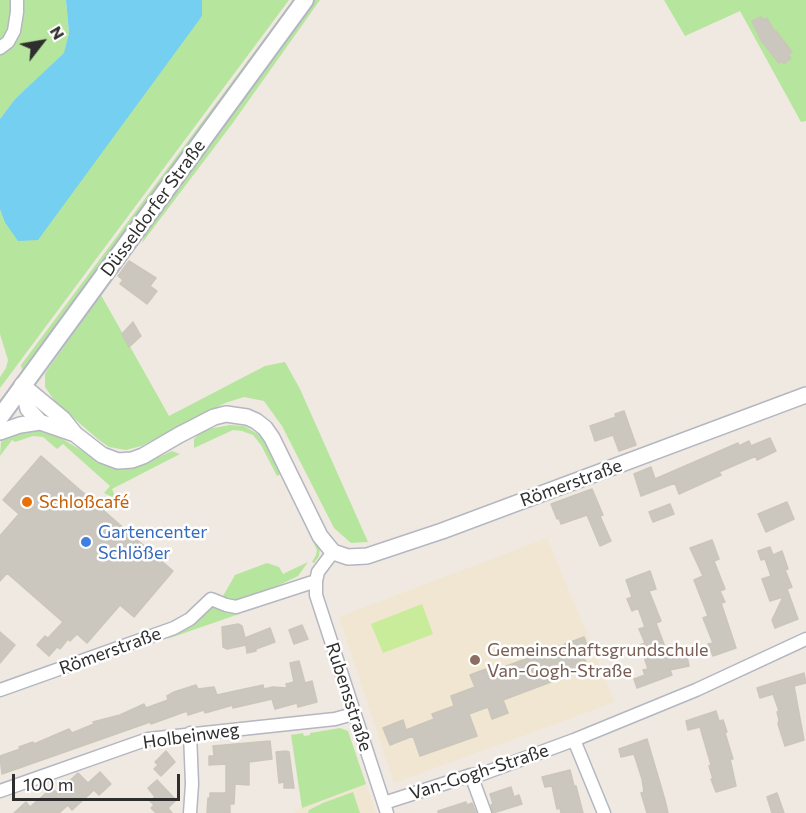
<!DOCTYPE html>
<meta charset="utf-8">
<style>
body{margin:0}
#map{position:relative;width:806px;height:813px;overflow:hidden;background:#efe9e1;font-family:Commissioner,sans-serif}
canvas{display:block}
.north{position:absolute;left:12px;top:12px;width:60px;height:60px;-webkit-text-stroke:4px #fff;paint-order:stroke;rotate:59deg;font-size:16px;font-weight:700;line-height:24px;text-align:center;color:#2e2e2e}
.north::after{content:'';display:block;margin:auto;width:21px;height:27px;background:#2e2e2e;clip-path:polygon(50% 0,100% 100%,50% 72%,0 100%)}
.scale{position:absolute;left:12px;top:774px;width:168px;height:27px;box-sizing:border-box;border:3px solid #2e2e2e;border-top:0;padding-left:8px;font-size:18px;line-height:21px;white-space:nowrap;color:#2e2e2e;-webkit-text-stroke:4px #fff;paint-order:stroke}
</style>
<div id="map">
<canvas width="806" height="813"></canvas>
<div class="north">N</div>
<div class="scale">100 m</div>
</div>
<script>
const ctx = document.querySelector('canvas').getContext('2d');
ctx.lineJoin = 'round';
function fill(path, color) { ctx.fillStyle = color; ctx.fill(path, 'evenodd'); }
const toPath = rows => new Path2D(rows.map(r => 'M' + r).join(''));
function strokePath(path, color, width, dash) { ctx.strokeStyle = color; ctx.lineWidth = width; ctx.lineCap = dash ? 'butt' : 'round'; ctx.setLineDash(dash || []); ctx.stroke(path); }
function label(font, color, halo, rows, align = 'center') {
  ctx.font = font + ' Commissioner,sans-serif'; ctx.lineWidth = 5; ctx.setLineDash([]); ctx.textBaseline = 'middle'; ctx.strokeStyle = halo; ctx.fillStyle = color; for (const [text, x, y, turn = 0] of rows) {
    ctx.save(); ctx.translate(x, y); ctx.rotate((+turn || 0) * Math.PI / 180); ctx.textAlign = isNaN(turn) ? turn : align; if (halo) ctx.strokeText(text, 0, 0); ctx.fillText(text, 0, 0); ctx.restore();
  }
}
const education = toPath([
 [547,538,615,702,394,783,339,617],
 [366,784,376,813,295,813,294,811]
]);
const green = toPath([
 [0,0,66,0,69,33,65,53,15,99,0,119],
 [202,0,289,0,0,388,0,377,6,368,8,360,0,334,0,209,4,222,202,16],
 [293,0,298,0,205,129,22,370,21,365],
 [314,0,320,0,232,124,142,243,146,231],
 [664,0,806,0,806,121,801,122,740,11,685,36],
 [101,295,169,416,265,366,285,362,300,389,368,542,351,543,334,528,282,426,264,401,244,397,225,403,141,446,126,450,109,447,99,440,56,403,45,387,45,374,48,369],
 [230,425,244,426,258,434,267,442,320,547,319,556,314,563,312,562,316,555,317,550,281,474,277,476,261,445,253,435,242,431,233,430,194,448,194,439,198,435,208,429],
 [32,428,49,431,101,462,121,468,135,468,172,451,180,454,112,489,115,496,112,497,104,493,110,486,63,444,57,449,43,437,33,436,15,442,12,440,0,456,1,442,10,435],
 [308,562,298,576,275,587,234,601,225,599,223,596,235,575,267,563,279,567,283,574],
 [212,607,227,612,238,612,239,614,167,639,199,619],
 [340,728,348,731,366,784,302,808,291,735,303,733,304,736,310,735,310,733],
 [353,792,360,813,308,813,309,810,323,803]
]);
const pitch = toPath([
 [422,604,433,634,383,653,371,624]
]);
const water = toPath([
 [66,0,202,0,202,16,38,240,18,241,4,221,0,209,0,119,15,99,64,53,69,33]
]);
const building = toPath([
 [761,17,763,20,767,18,775,32,776,31,792,52,788,55,791,58,784,64,781,61,779,63,761,40,752,21,761,17],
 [129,261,156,278,150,286,157,291,147,304,120,284,123,280,118,276,129,261],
 [133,322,141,336,129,347,122,334,133,322],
 [624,411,636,445,619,451,613,435,595,441,590,426,616,417,615,414,624,411],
 [770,438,776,451,757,460,756,456,719,472,721,475,679,494,675,483,641,496,634,474,651,467,655,479,738,443,739,446,749,441,751,446,770,438],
 [41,456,173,571,134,617,120,605,87,643,77,634,70,641,68,639,60,649,57,647,49,656,37,645,45,636,48,638,63,622,7,573,0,581,0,536,19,514,3,500,41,456],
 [592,489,603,515,600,516,611,541,600,546,587,515,561,524,559,518,557,519,551,504,592,489],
 [787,502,794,519,766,532,758,514,787,502],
 [670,504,674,514,653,522,649,512,670,504],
 [712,540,719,559,714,561,725,589,720,591,725,602,721,603,736,648,713,656,708,644,713,643,703,618,708,616,694,580,703,576,690,548,712,540],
 [770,547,773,555,782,551,788,569,785,570,792,587,787,589,798,619,775,628,772,620,783,597,770,601,762,579,771,576,765,559,761,560,758,551,770,547],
 [650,571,656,589,649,591,661,621,656,623,665,647,670,654,686,652,689,666,670,670,672,675,637,688,634,679,645,675,643,670,648,669,640,645,645,643,639,629,645,627,638,608,632,611,630,606,627,599,632,597,626,580,650,571],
 [238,624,242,626,245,638,270,628,275,642,256,649,256,651,247,653,246,645,227,649,223,647,222,627,238,624],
 [302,625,308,639,294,644,289,630,302,625],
 [0,632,15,645,0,663,0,632],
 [584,637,589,649,582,652,588,668,503,700,508,713,492,719,488,707,469,714,477,736,420,756,413,736,390,745,383,728,403,720,406,730,434,719,432,714,454,706,451,696,475,687,470,675,486,669,488,673,584,637],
 [299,661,305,683,312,681,317,702,298,707,297,703,275,709,272,699,233,708,233,705,205,713,204,710,188,715,187,711,151,724,150,722,2,774,0,756,20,749,19,747,33,742,34,744,69,729,72,733,94,724,93,722,120,715,144,704,146,708,168,700,167,696,174,692,196,685,198,689,214,687,217,695,263,685,264,689,273,687,287,688,286,684,294,682,290,663,299,661],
 [804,673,806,683,794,686,804,740,785,746,778,724,779,720,777,712,779,711,773,694,760,698,757,688,804,673],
 [716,711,719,721,723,720,727,732,725,733,733,759,730,759,736,786,716,792,711,779,713,779,709,766,711,765,700,727,688,730,686,721,716,711],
 [647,739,665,800,668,813,647,813,641,793,644,792,642,779,634,754,621,757,619,749,647,739],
 [270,741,272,759,249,762,249,785,235,784,234,804,230,804,230,813,207,813,208,798,210,798,210,793,226,793,226,764,209,765,209,756,214,756,213,746,270,741],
 [166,751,175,762,161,776,154,769,158,765,155,762,166,751],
 [286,751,289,752,294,788,284,788,284,782,279,783,276,752,286,751],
 [570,770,574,786,576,786,583,813,561,813,560,808,557,809,552,786,545,787,542,777,570,770],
 [100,772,111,784,99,795,94,790,72,810,68,805,59,813,14,813,26,802,30,807,52,788,57,793,78,773,88,783,100,772],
 [157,780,176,800,168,808,172,813,156,813,151,808,154,805,150,801,155,797,148,788,157,780],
 [511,787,514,797,519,795,522,804,493,813,491,805,493,804,490,794,511,787],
 [777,793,784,813,772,813,767,797,777,793],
 [466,802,467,805,472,803,476,813,438,813,438,811,466,802]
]);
const minor = toPath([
 [0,48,8,42,14,31,17,12,17,0],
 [316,581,316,595,387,813],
 [0,690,174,628,190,619,211,599,226,605,236,607,316,581,318,572,333,552],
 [190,733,192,784,190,813],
 [574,740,604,813],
 [471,775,485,813],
 [0,791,148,739,335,719,353,714],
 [384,803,471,775,482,774,574,740,696,690,806,639]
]);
const tertiary = toPath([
 [22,385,63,419,75,434,102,455,118,461,132,460,143,456,179,435,214,417,226,414,247,417,256,421,265,428,272,438,320,536,333,552,348,557,367,556,442,531,806,395],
 [22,385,28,409,40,422,75,434],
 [0,432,20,425,40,422]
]);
const secondary = toPath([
 [0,417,305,0]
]);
const markers = [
 [27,502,6,"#e8710a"],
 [86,542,6,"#3f7fe0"],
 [475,660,6,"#8d6e63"]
];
const streetNames = [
 ["Düsseldorfer Straße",153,208,-54],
 ["Römerstraße",571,483,-20],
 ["Römerstraße",110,651,-20],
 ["Rubensstraße",349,697,72],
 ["Holbeinweg",191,736,-8],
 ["Van-Gogh-Straße",479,772,-18]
];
const foodNames = [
 ["Schloßcafé",39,502]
];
const shopNames = [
 ["Gartencenter",98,532],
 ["Schlößer",98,553]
];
const educationNames = [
 ["Gemeinschaftsgrundschule",487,650],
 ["Van-Gogh-Straße",487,671]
];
fill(education, '#f0e6d1');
fill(green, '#b6e59e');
fill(pitch, '#c9ec9a');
fill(water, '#75cff0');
fill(building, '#cbc7bf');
strokePath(building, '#cbc5ba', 1.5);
strokePath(minor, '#b4b7c1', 15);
strokePath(tertiary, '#b4b7c1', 18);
strokePath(secondary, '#b4b7c1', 20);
strokePath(minor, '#fff', 12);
strokePath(tertiary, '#fff', 15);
strokePath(secondary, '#fff', 16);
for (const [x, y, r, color] of markers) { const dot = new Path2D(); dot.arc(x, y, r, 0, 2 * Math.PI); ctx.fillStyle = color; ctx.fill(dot); strokePath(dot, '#fff', 2); }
label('18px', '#2e2e2e', '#fff', streetNames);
label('18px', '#c56008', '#fff', foodNames, 'left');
label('18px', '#366cbe', '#fff', shopNames, 'left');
label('18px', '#785e54', '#fff', educationNames, 'left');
</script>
